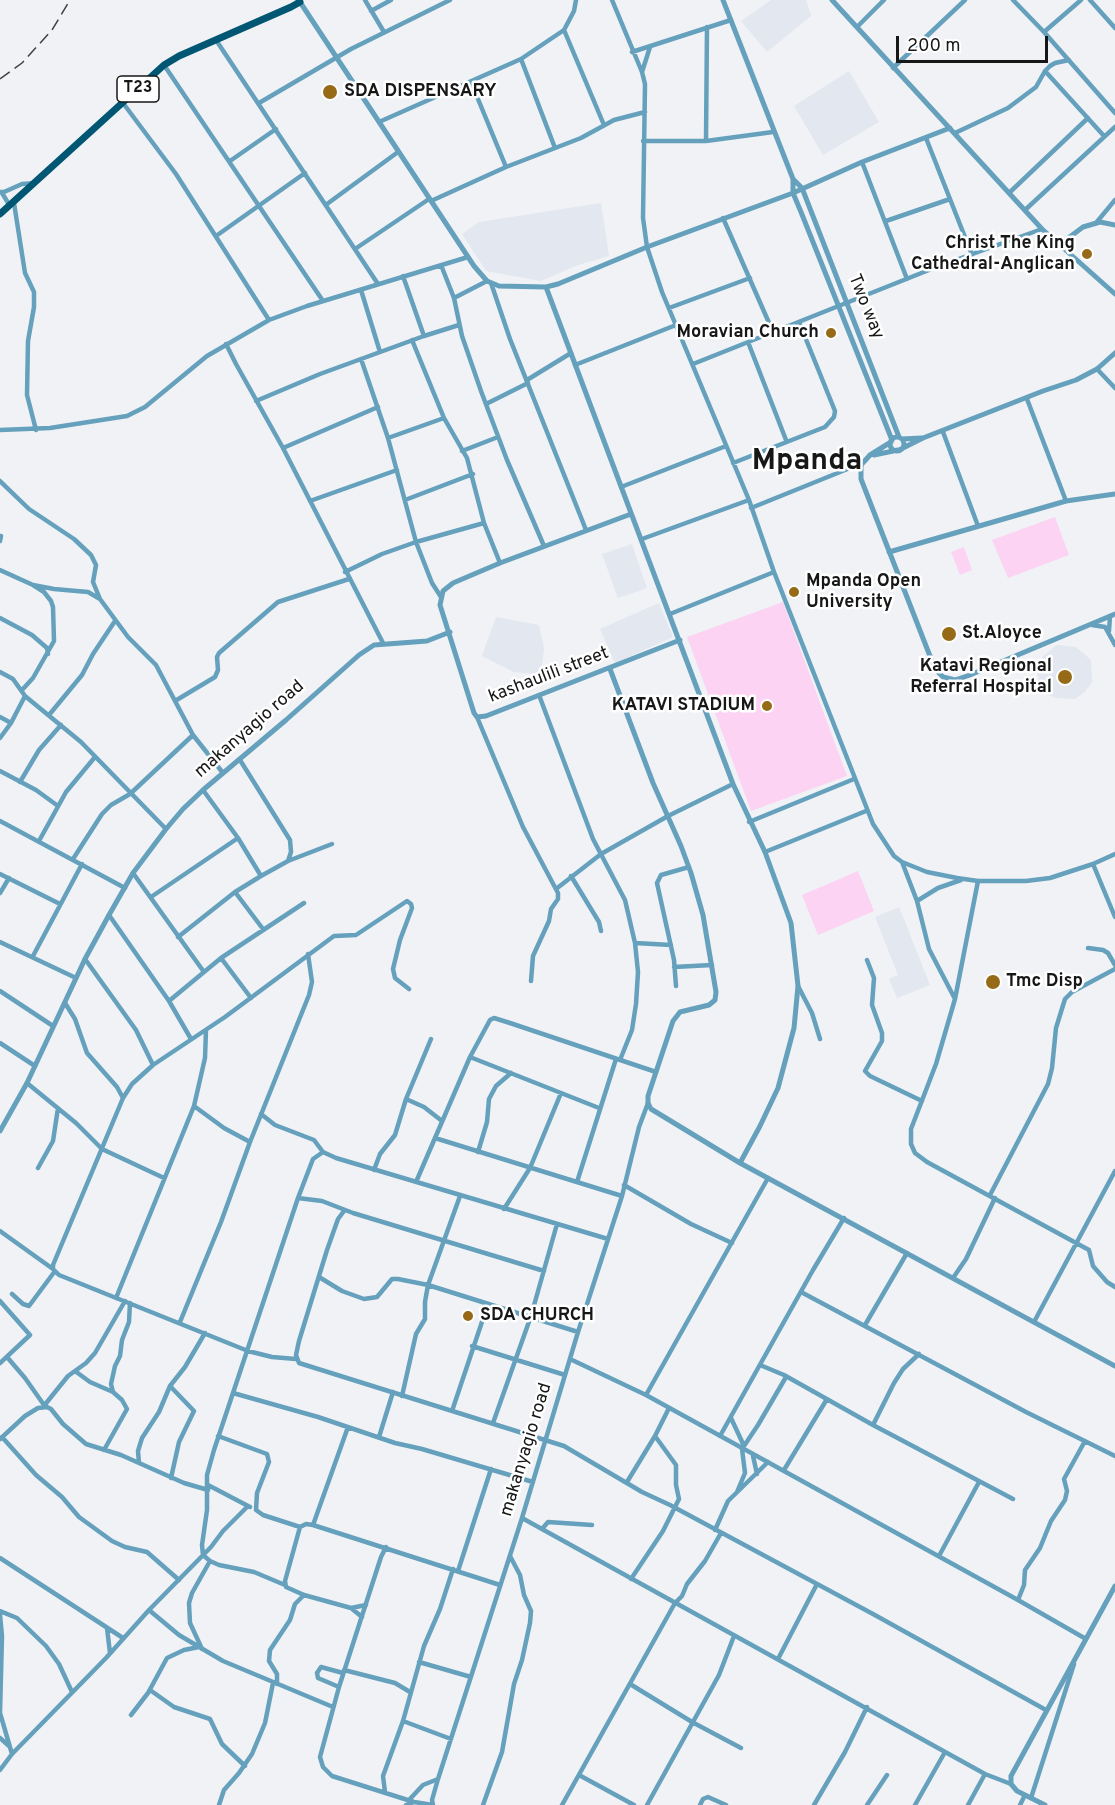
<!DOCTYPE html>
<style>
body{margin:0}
#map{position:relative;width:1115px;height:1805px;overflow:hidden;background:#f0f2f5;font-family:Overpass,sans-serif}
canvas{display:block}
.scale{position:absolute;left:896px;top:36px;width:152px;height:27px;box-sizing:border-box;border:3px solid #171718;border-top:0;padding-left:8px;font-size:18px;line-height:21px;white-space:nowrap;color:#171718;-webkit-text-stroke:4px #fff;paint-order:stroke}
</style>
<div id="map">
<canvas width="1115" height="1805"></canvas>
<div class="scale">200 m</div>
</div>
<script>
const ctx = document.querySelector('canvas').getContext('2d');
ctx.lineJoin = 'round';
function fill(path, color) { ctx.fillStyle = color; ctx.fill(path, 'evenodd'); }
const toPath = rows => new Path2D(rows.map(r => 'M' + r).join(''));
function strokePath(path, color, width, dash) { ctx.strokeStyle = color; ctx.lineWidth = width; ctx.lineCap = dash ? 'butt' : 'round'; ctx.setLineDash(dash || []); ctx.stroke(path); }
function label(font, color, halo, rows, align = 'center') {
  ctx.font = font + ' Overpass,sans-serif'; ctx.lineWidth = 5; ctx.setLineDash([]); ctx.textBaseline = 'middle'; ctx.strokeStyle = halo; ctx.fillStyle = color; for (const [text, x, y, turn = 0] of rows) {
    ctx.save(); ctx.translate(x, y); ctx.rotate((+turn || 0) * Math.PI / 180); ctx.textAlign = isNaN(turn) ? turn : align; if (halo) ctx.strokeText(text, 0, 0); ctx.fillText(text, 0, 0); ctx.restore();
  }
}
const built = toPath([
 [771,0,806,0,811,16,767,52,741,21],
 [849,71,879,122,823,155,794,106],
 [601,203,609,256,578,265,541,281,486,271,462,234,479,222],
 [632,544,647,588,618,598,602,554],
 [659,603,673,637,615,663,600,629],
 [496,617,539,625,544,648,541,675,514,672,482,656],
 [1057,645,1076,647,1091,660,1092,682,1085,692,1075,699,1056,698,1046,694,1040,684,1037,672,1042,657],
 [899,907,930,985,897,998,889,979,898,975,875,917]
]);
const green = toPath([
 [1055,517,1069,555,1008,578,992,540],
 [964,547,972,570,960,575,951,552],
 [783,602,847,776,751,811,687,637],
 [858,871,874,911,818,935,802,895]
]);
const minor = toPath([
 [365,0,384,32],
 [612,0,642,72,645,84,643,218,647,247,662,292,749,500,774,572,873,824,894,856,902,862,927,872,957,878,978,881,1026,881,1050,878,1093,864,1115,854],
 [1013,0,1044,32,1115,113],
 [1090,0,1115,28],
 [371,11,391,0],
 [857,27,884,0],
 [564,30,604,125],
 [1044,32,1081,0],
 [216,40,378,284],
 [632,52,731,20],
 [521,59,555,148],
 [164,65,323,301],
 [893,68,965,0],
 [1045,71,1104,136],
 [642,72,650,47],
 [471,82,506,167],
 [123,103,176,174,269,320],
 [259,103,351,49,450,0],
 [379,122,521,59,564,30,574,11,576,0],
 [955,133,1008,108,1036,87,1045,71,1050,66,1055,63,1069,60],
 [926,138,972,255],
 [643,141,706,141,773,132],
 [706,141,707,27],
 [230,161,276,129],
 [862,162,907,279],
 [0,192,4,192,22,184,35,183],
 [2,193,10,206],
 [1009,193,1088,118],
 [431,201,506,167,581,138,614,120,645,112],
 [14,203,25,273,34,292,34,307,28,341,27,395,36,430],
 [327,204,398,152],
 [1025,210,1115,127],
 [723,218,773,332],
 [886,221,950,199],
 [1096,223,1115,200],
 [216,236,305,173],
 [355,249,429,199],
 [441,265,454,298,462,336,481,391,507,460,544,546],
 [403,276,424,336],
 [491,283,510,339,586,530],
 [361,290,380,352],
 [454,298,487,281],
 [669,308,750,278],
 [412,340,444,418,467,458,484,523,500,563],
 [748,342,786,440],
 [226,344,236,364,283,448,383,643],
 [361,359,388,438,416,542,432,583,441,597],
 [693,364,939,266,1042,229],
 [575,365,676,325],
 [1097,369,1115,388],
 [527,380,571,353],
 [1027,399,1066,501],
 [256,401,320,374,424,336,459,325],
 [486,404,528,383],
 [0,430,50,428,127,416,145,407,207,356,269,320,307,306,468,257],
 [943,432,978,526],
 [388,438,444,418],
 [283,448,378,407],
 [462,451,498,437],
 [733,463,825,427,834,417,835,411,799,322],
 [0,481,29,509,74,539,91,555,96,565,93,582,100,599],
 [621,487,726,446],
 [405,500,473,474],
 [310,501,397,470],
 [751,508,850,468,860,469],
 [642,539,749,500],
 [0,541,1,536],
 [0,570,33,585,44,592,51,601,53,607,54,641,33,678,22,690],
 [345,572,382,554,416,542,484,523],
 [33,585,54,589,88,592,100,599,128,637,156,665,193,735,223,773],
 [670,614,774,572],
 [0,618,32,635,47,648,48,654],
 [1092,625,1105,627,1115,645],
 [1109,631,1110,616],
 [0,672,13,679,25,696,81,742,166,829],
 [539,695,593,839,625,900,635,943,638,972,636,1004,632,1030,620,1060],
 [175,701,215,677,218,670,217,657,219,653,278,602,349,579],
 [49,715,82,675,93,654,115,621],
 [0,717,11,723],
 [477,717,523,827,558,893,558,899,551,909,549,921,533,956,531,981],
 [0,738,11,723,25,696],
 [240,760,290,840,291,852,288,861],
 [0,771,36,790,58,806],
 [20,782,39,750,61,725],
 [203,790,238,838,261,876],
 [0,821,125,888],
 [749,822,854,779],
 [39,841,66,792,95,757],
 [765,852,866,811],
 [73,859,102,814,111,805,130,794,193,735],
 [902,862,917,901,929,949,955,999],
 [1093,864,1115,917],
 [133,873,204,972],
 [0,874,60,904],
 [571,876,599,922,601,931],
 [978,881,955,999,936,1064,911,1129,911,1144,915,1153,927,1162,1089,1250,1093,1266,1107,1282,1115,1287],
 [556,889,601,854,668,816,733,784],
 [235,892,263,929],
 [0,893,9,878],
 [151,897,238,838],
 [917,901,938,888,961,880],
 [109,915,169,1001,191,1039],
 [178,937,235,892,261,876,288,861,332,844],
 [0,942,76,978],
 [635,943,671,945],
 [1088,948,1103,950,1108,953,1115,965],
 [33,956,82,864],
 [221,958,251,998],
 [85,959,136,1030,153,1065],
 [867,960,874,978,872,1005,882,1033,882,1041,865,1071,870,1076,922,1101],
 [674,967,712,965],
 [676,986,674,960,657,883,661,875,689,867],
 [798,986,812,1013,820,1039],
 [0,991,53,1026],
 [169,1001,221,958,304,903],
 [65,1003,75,1019,87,1053,117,1087,123,1098],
 [0,1043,35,1066],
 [470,1057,599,1108],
 [27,1083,76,1123,102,1149,164,1178],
 [406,1099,424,1107,442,1121],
 [194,1106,224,1128,250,1142],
 [261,1114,275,1125,314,1140,323,1152,336,1158,608,1239],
 [435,1138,622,1196],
 [478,1152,487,1122,489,1099,496,1086,511,1073],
 [38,1168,53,1141,58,1108],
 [374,1170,380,1154,395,1135,406,1099,431,1039],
 [416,1182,470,1057,490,1020,494,1018,510,1023,656,1072],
 [577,1182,616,1059],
 [624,1185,691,1224,732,1243],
 [990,1195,1048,1084,1052,1068,1056,1028,1065,999,1072,992,1115,969],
 [298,1198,322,1201,353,1213,544,1271],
 [504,1209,530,1168,561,1093],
 [344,1211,338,1219,327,1250,299,1341,296,1355,299,1363,564,1446,642,1492,670,1505,873,1614,1046,1710],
 [0,1231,53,1269],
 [319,1277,342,1291,364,1299,377,1297,392,1279,398,1279,428,1285,578,1332],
 [953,1278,966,1259,995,1198],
 [801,1292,1026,1412,1115,1456],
 [12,1294,23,1304,29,1306,55,1271],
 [116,1298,194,1106,205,1058,206,1030],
 [0,1301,30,1335,0,1363],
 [180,1322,221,1222,250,1142,309,995,312,982,308,954],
 [1034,1322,1115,1171],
 [865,1325,907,1253],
 [472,1346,565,1375],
 [7,1357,25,1378,44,1405],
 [296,1359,272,1357,248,1351,59,1275,53,1269,53,1265,123,1098,132,1084,153,1065,225,1017,334,936,356,935,407,901,411,904,412,908,400,940,393,969,395,978,409,989],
 [570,1359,646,1395,1018,1600,1086,1639],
 [760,1365,784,1375,873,1425,1013,1499],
 [75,1371,90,1382,113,1392],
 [170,1386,194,1411,179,1442,171,1478],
 [233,1393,318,1417,395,1443,422,1449,533,1482],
 [646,1395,768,1178],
 [402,1396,416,1334,425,1319,425,1302,428,1285,460,1196],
 [43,1407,68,1376,86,1363,95,1353,125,1301],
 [452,1411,488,1304],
 [731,1418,744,1446],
 [493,1423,531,1316,557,1224],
 [873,1425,894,1383,903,1369,919,1354],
 [218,1436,267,1454,269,1462,257,1493,256,1510,263,1515,300,1527],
 [720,1436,813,1270,844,1218],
 [2,1437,36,1475,62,1497,79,1517,112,1541,125,1547,147,1552,179,1580],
 [379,1437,393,1392],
 [0,1439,25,1416,38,1408,47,1407,51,1409,63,1424,86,1444,121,1455,184,1483,208,1490],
 [104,1450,127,1409,122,1400,113,1392,111,1384,115,1366,120,1356,122,1340,129,1322,130,1303],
 [753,1456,757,1474],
 [139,1463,138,1451,142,1438,159,1412,170,1386,185,1367,205,1333],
 [784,1470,827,1399],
 [627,1482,655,1436],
 [208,1485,250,1507],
 [737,1492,745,1473,742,1449,758,1425,786,1377],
 [522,1518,985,1774,1011,1784],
 [313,1525,348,1427],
 [542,1529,548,1522,592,1525],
 [715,1530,728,1501,768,1462],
 [386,1547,381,1557,339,1687,320,1757,323,1767,332,1776,414,1802],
 [939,1556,979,1482],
 [0,1558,123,1638],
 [458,1571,491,1469],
 [631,1579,663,1531,679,1499,676,1485,676,1465,655,1436,669,1408],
 [285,1585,254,1572,219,1565,210,1561,203,1555,202,1545,207,1510,207,1475,214,1450,298,1198,313,1159,323,1152],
 [1018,1600,1024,1585,1025,1570,1040,1548,1051,1521,1065,1500,1067,1491,1064,1479,1085,1441],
 [351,1608,366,1605],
 [149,1610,179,1635,223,1661,333,1707],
 [0,1611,17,1618,46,1646,59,1664,72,1692],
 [0,1615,2,1636,0,1713,12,1754],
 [362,1617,351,1608,304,1595,286,1587,285,1581,300,1527,306,1524,313,1525,500,1585],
 [107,1628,110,1653],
 [202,1649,190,1623,189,1603,192,1593,210,1561],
 [778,1659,817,1584],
 [419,1662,471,1677],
 [344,1670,395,1683,410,1692],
 [277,1684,277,1674,269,1661,270,1650,290,1620,295,1604,304,1595],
 [630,1684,692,1722,741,1748],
 [339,1687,318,1678,317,1673,321,1667,343,1673],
 [150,1690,174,1707,210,1719,222,1744,245,1766],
 [131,1715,148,1693,167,1658,184,1650,199,1647],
 [403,1721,451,1739],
 [0,1738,9,1746],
 [0,1770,12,1754,106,1658,149,1610,211,1547,223,1531,248,1506],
 [579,1775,634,1805],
 [385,1792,383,1776,403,1721,424,1646,440,1609,453,1569],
 [1031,1798,1074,1664],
 [409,1800,423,1785,438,1779],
 [219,1805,224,1790,239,1773,252,1754,265,1723,273,1683],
 [406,1805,414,1802,433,1805,432,1800,438,1779,522,1518,578,1332,622,1196,639,1127,648,1103],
 [483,1805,502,1752,514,1684,522,1660,530,1623,531,1611,524,1595,520,1575,510,1556],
 [562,1805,675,1603,682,1596,687,1584,705,1561,721,1533],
 [647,1805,719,1675,734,1636],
 [700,1805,703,1799,708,1797,726,1805],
 [814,1805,845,1752,867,1707],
 [867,1805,887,1775],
 [915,1805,945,1752],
 [968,1805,985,1774],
 [1020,1805,1025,1795]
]);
const tertiary = toPath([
 [723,0,793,179,793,193,801,212,892,440],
 [832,0,1042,229,1115,294],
 [300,2,474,266,487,281,499,286,546,287,558,284,647,247,793,193,862,162,950,128],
 [793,179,802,188,899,437],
 [1059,245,1083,227,1100,222,1115,225],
 [546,287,733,784,765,852,791,923,798,986,794,1028,778,1088,760,1126,740,1163],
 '890 444a7 7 0 1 1 14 0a7 7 0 1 1-14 0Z',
 [902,439,922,438],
 [891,442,870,455,861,465,861,479,935,669,943,677,955,680,970,675,1115,614],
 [901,449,923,438,1043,391,1076,380,1097,369,1115,353],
 [874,455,898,450],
 [631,514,500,563,453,583,443,591,440,605,474,713,477,717,486,716,680,640],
 [889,552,1066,501,1115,494],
 [610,669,653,783,681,846,691,873,703,915,716,992,715,1000,709,1005,680,1012,673,1021,648,1096,648,1103,651,1109,740,1163,1115,1366],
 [0,1131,27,1083,85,959,109,915,133,873,166,829,183,809,203,790,286,720,359,655,374,645,427,641,450,632],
 [1045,1805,1017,1791,1011,1784,1011,1776,1115,1586]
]);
const primary = toPath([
 [0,214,164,65,179,56,291,7,300,2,299,0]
]);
const rail = toPath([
 [0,79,22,63,52,30,70,0]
]);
const markers = [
 [330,92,8,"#966a17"],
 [1087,254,6,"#966a17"],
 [831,333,6,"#966a17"],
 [794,592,6,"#966a17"],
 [949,634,8,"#966a17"],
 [1065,677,8,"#966a17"],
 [767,706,6,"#966a17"],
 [993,982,8,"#966a17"],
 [468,1316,6,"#966a17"]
];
const shields = [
 [138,89,42]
];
const shieldNames = [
 ["T23",138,89]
];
const poiNames = [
 ["SDA DISPENSARY",344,92],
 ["Christ The King",1075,244,"right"],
 ["Cathedral-Anglican",1075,265,"right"],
 ["Moravian Church",819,333,"right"],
 ["Mpanda Open",806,582],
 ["University",806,603],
 ["St.Aloyce",962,634],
 ["Katavi Regional",1052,667,"right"],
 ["Referral Hospital",1052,688,"right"],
 ["KATAVI STADIUM",755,706,"right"],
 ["Tmc Disp",1006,982],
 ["SDA CHURCH",480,1316]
];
const streetNames = [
 ["Two way",865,307,68],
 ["kashaulili street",549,676,-21],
 ["makanyagio road",250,730,-41],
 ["makanyagio road",527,1450,-73]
];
const townNames = [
 ["Mpanda",807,463]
];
fill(built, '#e2e7f0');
fill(green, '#fcd3f3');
strokePath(minor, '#65a0bd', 4.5);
strokePath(tertiary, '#65a0bd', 5);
strokePath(primary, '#005673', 7);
strokePath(rail, '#404041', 1.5, [12, 6]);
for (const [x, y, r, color] of markers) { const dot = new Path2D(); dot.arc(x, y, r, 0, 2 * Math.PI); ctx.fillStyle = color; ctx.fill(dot); strokePath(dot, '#fff', 2); }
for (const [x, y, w] of shields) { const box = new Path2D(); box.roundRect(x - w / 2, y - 13, w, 26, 4.5); ctx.fillStyle = '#fff'; ctx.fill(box); strokePath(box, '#171718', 1.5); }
label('bold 16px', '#171718', null, shieldNames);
label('bold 18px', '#171718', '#fff', poiNames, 'left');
label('18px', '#171718', '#fff', streetNames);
label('bold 30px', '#171718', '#fff', townNames);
</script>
